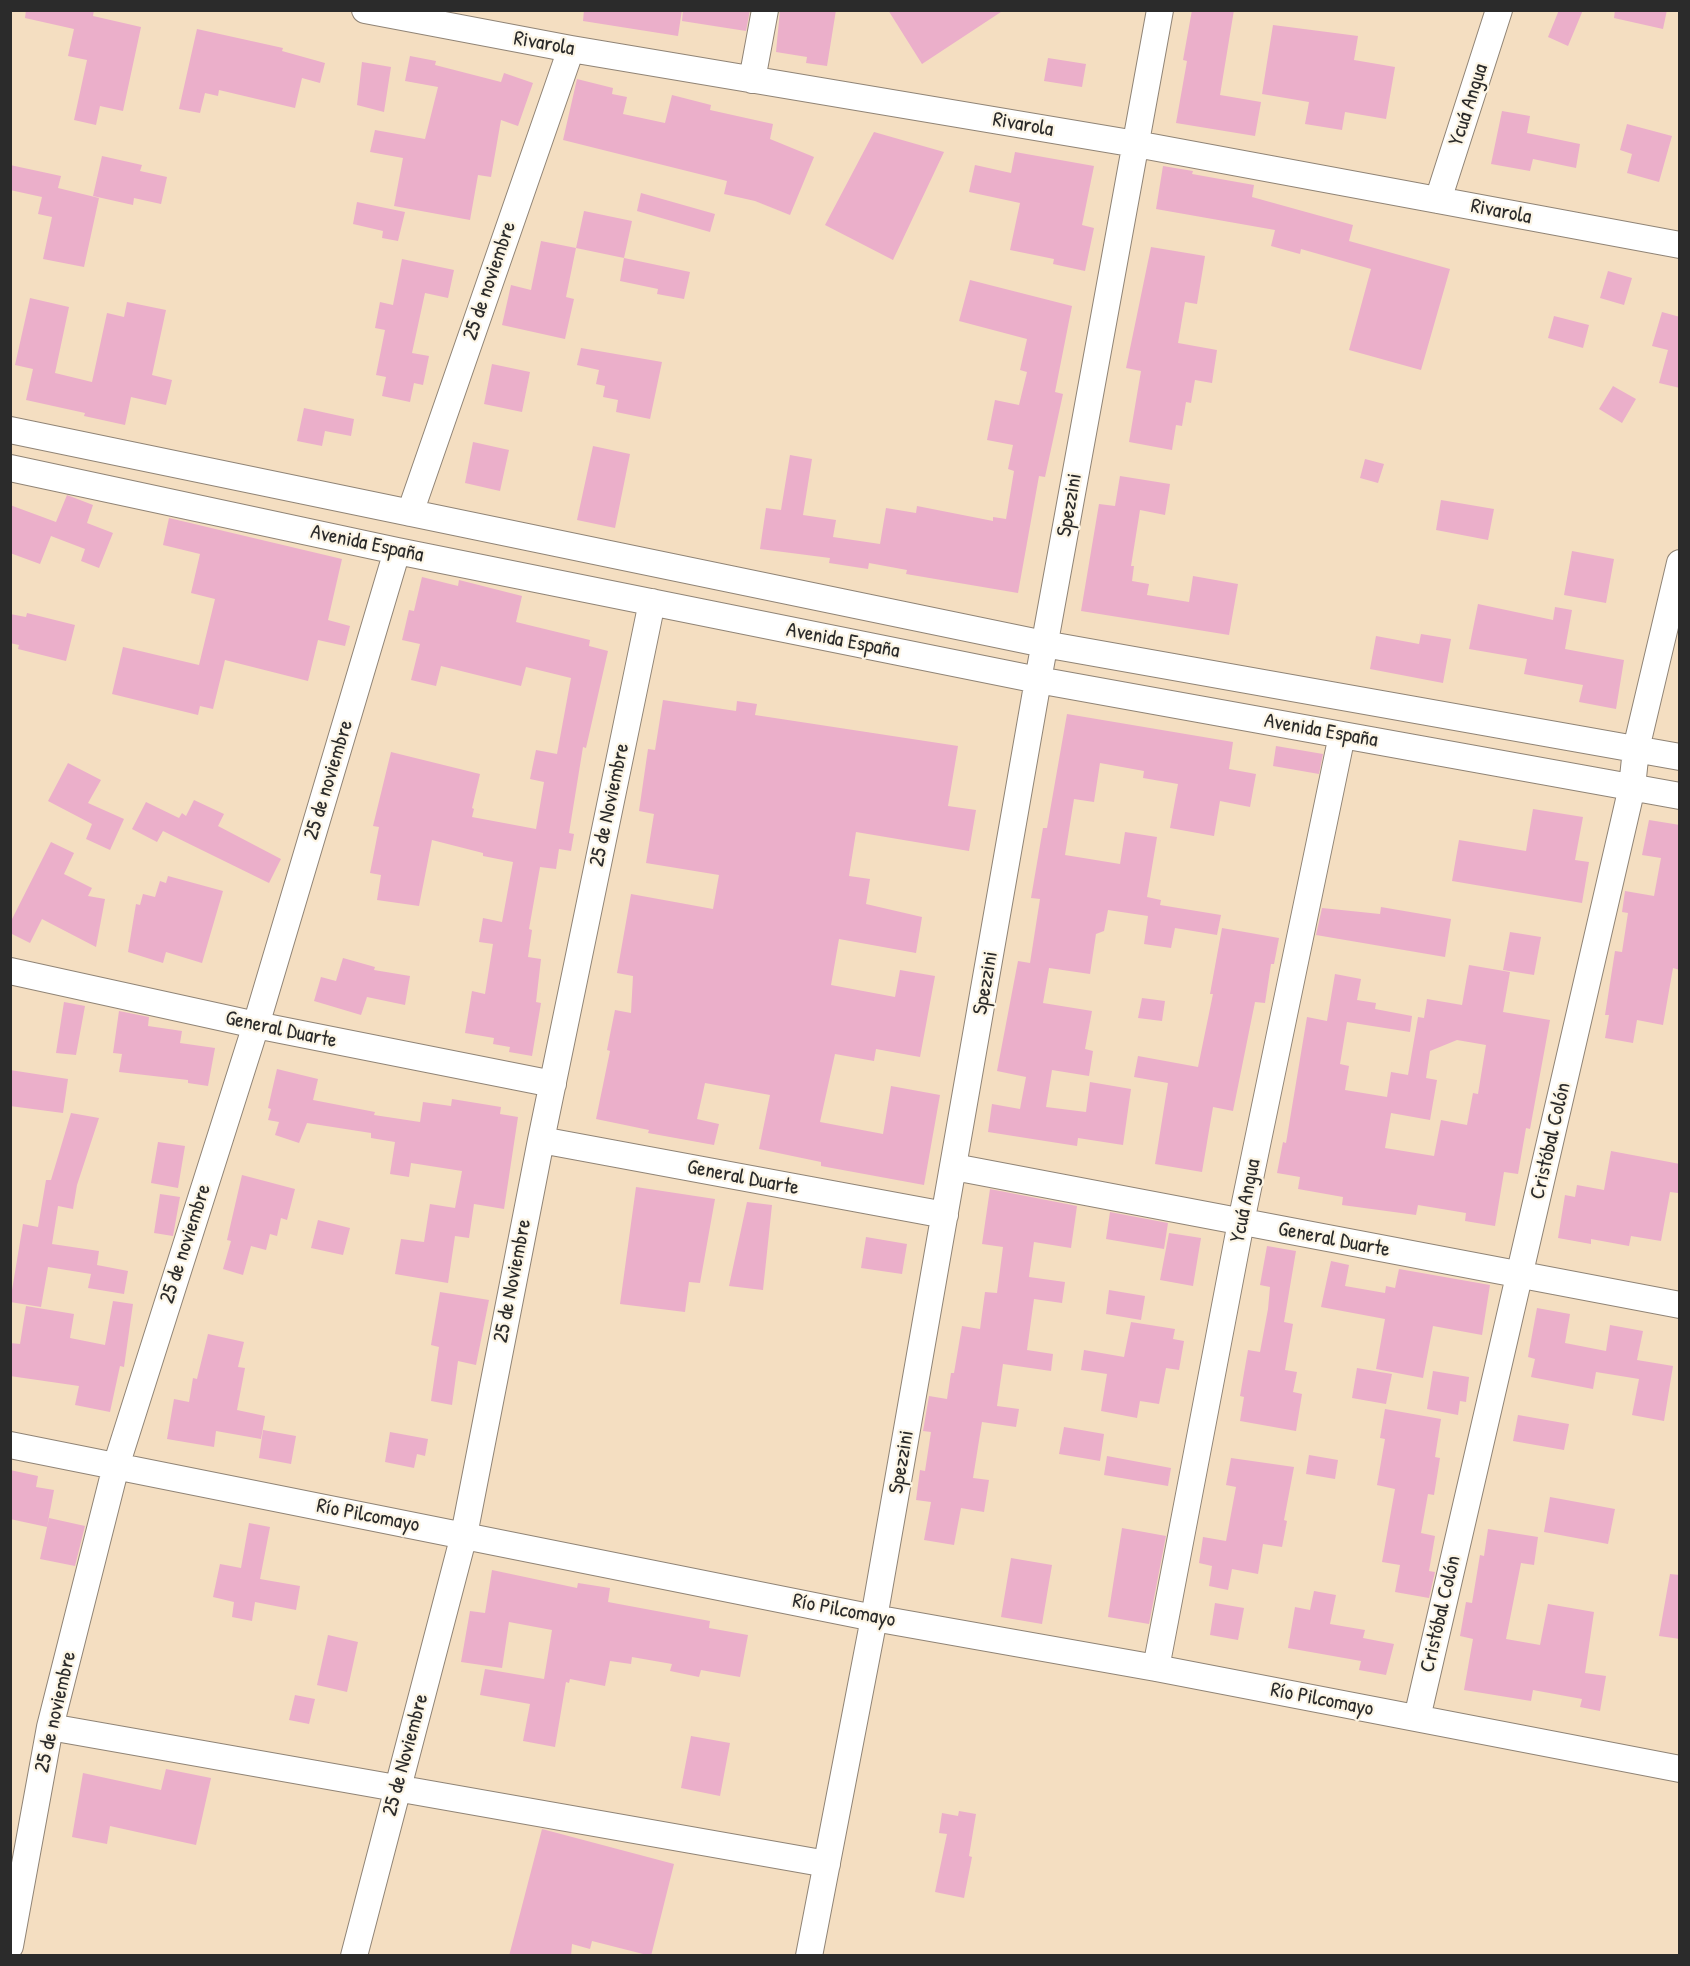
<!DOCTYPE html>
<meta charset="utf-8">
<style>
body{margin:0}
#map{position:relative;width:1690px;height:1966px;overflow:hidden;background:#f4dec1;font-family:"Patrick Hand",sans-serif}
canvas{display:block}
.frame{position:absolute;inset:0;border:12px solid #2b2b2b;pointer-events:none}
</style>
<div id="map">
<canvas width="1690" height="1966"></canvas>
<div class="frame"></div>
</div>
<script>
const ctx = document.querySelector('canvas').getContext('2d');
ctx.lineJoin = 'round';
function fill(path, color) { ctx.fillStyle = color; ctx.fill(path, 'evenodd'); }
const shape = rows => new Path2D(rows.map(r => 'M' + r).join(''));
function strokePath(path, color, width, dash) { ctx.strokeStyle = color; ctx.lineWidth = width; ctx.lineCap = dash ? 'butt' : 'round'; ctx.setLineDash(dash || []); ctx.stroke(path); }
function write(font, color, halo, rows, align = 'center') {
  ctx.font = font + ' "Patrick Hand",sans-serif'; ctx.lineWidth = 4.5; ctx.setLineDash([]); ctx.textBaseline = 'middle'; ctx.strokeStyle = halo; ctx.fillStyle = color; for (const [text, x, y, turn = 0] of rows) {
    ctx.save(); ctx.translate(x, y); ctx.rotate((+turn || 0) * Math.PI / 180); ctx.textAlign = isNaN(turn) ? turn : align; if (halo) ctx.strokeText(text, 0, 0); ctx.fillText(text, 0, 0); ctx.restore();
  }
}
fill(shape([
 [26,10,94,10,93,16,141,27,123,111,100,106,96,125,74,120,87,60,68,56,74,29,25,18],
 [584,10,682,10,678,36,583,21],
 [683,10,750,10,746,31,682,21],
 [780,10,836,10,827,66,806,63,807,57,776,52],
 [888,10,1004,10,922,64],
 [1192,10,1234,10,1220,95,1261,102,1255,136,1176,123,1187,61,1183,60],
 [1559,10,1583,10,1568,46,1548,37],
 [1615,10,1667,10,1663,29,1614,18],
 [1273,25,1358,36,1354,60,1395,67,1386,119,1345,112,1342,130,1305,124,1309,102,1262,94],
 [197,29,283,48,282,51,325,63,320,83,302,78,295,108,219,90,218,96,205,93,200,113,179,109],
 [410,56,436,61,435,65,501,82,504,73,533,83,518,126,501,120,491,177,478,175,470,220,394,206,403,158,370,152,375,130,425,139,438,87,405,81],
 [1048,58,1086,64,1082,87,1044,81],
 [362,62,391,67,384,112,357,105],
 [577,79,613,88,612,94,627,97,623,114,665,123,672,95,711,105,710,110,773,124,770,139,814,157,790,215,755,201,724,194,727,181,563,140],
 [1502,111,1530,116,1527,133,1580,144,1576,168,1533,159,1530,171,1491,164],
 [1627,124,1672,136,1659,182,1627,173,1632,154,1620,150],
 [874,132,944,152,893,260,825,225],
 [1015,152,1094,166,1082,225,1094,228,1085,271,1053,264,1054,259,1010,250,1020,203,969,192,975,165,1011,173],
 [102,156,142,165,140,171,167,177,161,204,134,198,133,205,93,196],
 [10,165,61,176,58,188,99,198,84,267,43,259,52,217,38,214,42,197,10,190],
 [1163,166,1193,171,1192,174,1254,185,1252,197,1353,225,1349,241,1450,269,1421,370,1349,350,1371,269,1301,249,1300,254,1271,246,1275,230,1156,209],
 [641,193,715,214,710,232,637,211],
 [357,202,405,212,398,241,382,238,383,231,353,224],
 [584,211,632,221,624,258,576,248],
 [541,241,576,248,566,297,574,299,565,339,502,325,511,285,531,290],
 [1151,247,1205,256,1197,304,1185,302,1178,343,1217,350,1212,383,1195,380,1191,403,1186,402,1182,426,1176,425,1172,450,1129,442,1141,371,1126,368],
 [624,258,690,272,684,299,657,294,658,289,620,281],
 [402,259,454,270,448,298,425,293,412,353,429,356,423,385,414,383,410,402,382,396,386,377,376,375,385,330,375,328,380,302,393,305],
 [1608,271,1632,278,1624,305,1600,298],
 [970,280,1072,306,1055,392,1063,394,1045,477,1039,476,1018,593,906,574,907,570,869,563,868,569,829,563,830,558,760,549,766,508,781,510,790,455,812,459,803,515,836,520,833,537,880,544,886,508,916,513,917,506,993,521,993,517,1006,519,1014,471,1008,469,1013,445,987,440,995,400,1019,405,1027,372,1020,370,1027,339,959,321],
 [30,298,69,307,55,373,92,382,107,313,124,317,127,302,166,310,152,375,172,380,166,405,131,397,125,425,84,416,85,413,26,400,33,369,15,365],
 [1662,312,1680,317,1680,388,1659,383,1668,350,1652,346],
 [1554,316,1589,325,1583,348,1548,338],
 [581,348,662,362,650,419,616,412,618,400,603,397,605,386,596,384,599,370,577,365],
 [492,364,530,372,522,412,484,404],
 [1613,386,1636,399,1622,423,1599,409],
 [304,408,354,419,351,436,325,431,322,446,297,441],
 [473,442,509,450,500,491,465,483],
 [593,446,630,454,615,528,577,520],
 [1365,459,1384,464,1378,483,1360,478],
 [1120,476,1170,484,1165,515,1140,510,1131,566,1134,566,1132,581,1149,584,1147,595,1189,602,1193,576,1238,584,1229,635,1081,611,1099,504,1115,506],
 [67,495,93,505,87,523,113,533,99,568,81,561,85,549,51,536,40,564,10,553,10,505,56,522],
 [1441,500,1494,509,1488,540,1436,530],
 [169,518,342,559,328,620,350,626,345,646,318,640,308,681,225,660,213,709,200,706,198,715,112,694,123,647,199,665,215,599,191,593,200,554,163,545],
 [1572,551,1614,559,1606,603,1564,595],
 [422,577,458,586,459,580,522,596,516,622,590,640,589,646,608,651,586,748,583,747,569,833,574,834,571,851,559,849,556,869,540,867,529,929,532,930,528,957,541,959,536,1002,541,1003,532,1056,509,1052,510,1047,493,1044,494,1038,465,1033,472,991,485,994,493,944,479,942,483,918,502,922,513,862,483,856,483,853,432,840,419,906,377,900,381,875,370,873,379,827,373,826,391,752,480,774,472,808,474,809,472,817,536,829,544,782,530,779,536,750,557,754,571,678,526,667,521,686,441,666,436,686,411,680,420,644,402,640,409,610,414,611],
 [1478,604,1553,620,1555,607,1572,610,1565,649,1624,660,1616,709,1579,702,1583,685,1524,674,1527,659,1469,649],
 [27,613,75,625,66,661,18,649,19,645,10,643,10,614,26,617],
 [1421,634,1451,639,1443,683,1370,669,1376,636,1419,644],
 [663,700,736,711,737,701,757,704,755,715,958,746,948,806,976,810,969,851,856,832,849,876,870,879,866,904,922,917,916,953,839,939,831,985,895,997,900,970,935,976,920,1057,876,1049,874,1061,835,1054,820,1122,883,1134,891,1086,940,1095,924,1185,821,1166,821,1162,759,1149,770,1095,705,1083,697,1119,719,1124,714,1145,648,1133,649,1130,596,1119,610,1051,607,1050,615,1010,631,1013,633,976,617,973,631,894,713,909,719,875,646,863,654,814,639,811,648,749,655,750],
 [1067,714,1233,742,1229,769,1256,774,1250,807,1220,801,1214,836,1170,828,1178,784,1143,778,1144,771,1100,763,1094,802,1074,799,1065,855,1120,864,1125,832,1157,837,1147,897,1161,900,1160,905,1221,915,1217,935,1175,928,1171,948,1144,944,1148,916,1108,910,1104,931,1096,934,1090,974,1049,968,1043,1003,1092,1011,1085,1049,1093,1051,1089,1076,1052,1070,1046,1107,1086,1112,1090,1082,1131,1089,1123,1145,1078,1138,1077,1146,988,1132,992,1104,1020,1109,1026,1077,997,1071,1018,961,1030,963,1040,899,1031,898,1043,828,1047,828],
 [1276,746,1323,754,1319,774,1273,766],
 [68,763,101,780,88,803,124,819,110,850,86,839,92,824,48,801],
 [194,800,224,814,218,826,281,859,269,883,163,831,157,842,132,829,146,802,179,818,182,813,186,816],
 [1533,809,1583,817,1575,860,1589,862,1582,903,1452,881,1459,840,1526,851],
 [1649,820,1680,825,1680,970,1673,968,1663,1025,1637,1020,1633,1043,1605,1038,1609,1015,1605,1015,1615,951,1622,952,1628,913,1622,912,1625,891,1654,896,1661,858,1642,855],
 [51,842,74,853,64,874,92,888,88,896,105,899,96,947,42,919,30,943,10,933,10,923],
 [168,876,223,891,202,963,166,952,163,963,128,952,136,904,140,905,143,894,155,897,160,881,166,883],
 [1381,907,1451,919,1445,957,1316,935,1322,908,1380,914],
 [1222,928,1279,938,1274,964,1271,964,1265,1003,1255,1002,1233,1111,1213,1107,1202,1172,1155,1164,1168,1083,1134,1077,1138,1056,1198,1067,1213,994,1210,994],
 [1510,932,1541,937,1534,975,1503,970],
 [343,958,375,967,374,970,410,976,405,1005,367,997,361,1015,314,1001,321,977,336,981],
 [1469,965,1510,972,1503,1012,1550,1020,1530,1129,1526,1128,1518,1174,1504,1172,1495,1226,1465,1221,1466,1213,1418,1205,1416,1215,1342,1205,1343,1197,1298,1189,1300,1177,1277,1173,1283,1142,1286,1143,1307,1017,1327,1021,1335,974,1361,979,1357,1000,1376,1003,1375,1009,1412,1016,1410,1032,1347,1022,1340,1064,1349,1066,1345,1090,1387,1097,1391,1072,1408,1075,1418,1017,1424,1018,1427,999,1462,1005],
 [1457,1040,1486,1045,1478,1094,1473,1093,1467,1125,1441,1120,1434,1156,1385,1148,1391,1113,1430,1120,1437,1080,1426,1078,1430,1051],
 [1142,998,1165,1001,1162,1021,1138,1018],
 [64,1002,85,1006,76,1055,56,1053],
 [119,1011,149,1017,148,1026,182,1031,180,1043,215,1048,208,1086,188,1083,188,1080,119,1072,122,1054,113,1053],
 [277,1069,318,1079,313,1100,375,1112,374,1115,420,1122,423,1102,451,1106,452,1099,501,1107,500,1114,518,1117,504,1209,474,1204,469,1238,455,1236,448,1283,395,1274,401,1239,424,1242,430,1204,455,1208,462,1171,411,1163,409,1177,390,1174,395,1142,371,1138,371,1133,307,1123,299,1143,275,1135,279,1122,268,1120,271,1109,268,1108],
 [10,1070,68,1079,63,1113,10,1106],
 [71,1113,99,1118,77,1185,73,1209,58,1206,52,1244,99,1251,97,1265,128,1271,124,1294,88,1288,91,1274,48,1267,41,1307,10,1302,23,1224,38,1227,46,1180,51,1180],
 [158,1142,185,1146,178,1188,151,1183],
 [1611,1151,1680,1164,1678,1193,1670,1192,1661,1241,1631,1236,1629,1246,1591,1239,1591,1244,1558,1238,1565,1195,1575,1197,1577,1185,1604,1190],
 [242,1175,295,1189,287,1220,281,1218,277,1236,270,1234,266,1250,251,1246,243,1275,223,1269,231,1241,227,1240],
 [636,1187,715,1199,700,1283,689,1282,685,1312,620,1304],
 [990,1189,1077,1206,1071,1248,1034,1242,1029,1277,1065,1282,1062,1303,1034,1299,1027,1350,1053,1354,1051,1371,1003,1364,997,1406,1019,1409,1016,1427,982,1422,973,1478,989,1480,984,1512,961,1508,954,1545,924,1540,931,1502,916,1500,920,1470,925,1471,931,1432,923,1431,929,1396,947,1399,951,1373,954,1373,962,1326,980,1329,985,1292,997,1293,1003,1247,982,1244],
 [160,1194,180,1197,173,1236,154,1233],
 [747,1202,772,1205,763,1290,729,1286],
 [1110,1212,1168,1223,1164,1249,1106,1239],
 [318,1220,350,1228,343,1255,311,1248],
 [1169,1233,1201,1238,1193,1286,1160,1280],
 [866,1237,907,1244,902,1274,861,1268],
 [1267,1246,1296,1251,1284,1322,1293,1324,1285,1370,1297,1372,1293,1392,1302,1394,1296,1431,1240,1421,1244,1397,1240,1396,1248,1350,1260,1352,1268,1309,1270,1287,1260,1285],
 [1331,1261,1349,1265,1345,1286,1385,1293,1386,1286,1395,1288,1399,1269,1490,1285,1482,1335,1433,1326,1423,1378,1376,1369,1385,1319,1321,1307],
 [1109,1290,1145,1296,1141,1320,1106,1314],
 [440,1292,489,1300,476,1365,458,1361,452,1405,431,1401,439,1347,431,1345],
 [113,1301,133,1304,124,1367,120,1366,110,1412,75,1405,79,1386,10,1376,10,1343,20,1344,26,1306,74,1314,70,1338,105,1345],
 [1537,1308,1570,1314,1565,1343,1606,1351,1610,1325,1643,1331,1637,1360,1673,1366,1664,1421,1632,1415,1639,1379,1596,1372,1593,1389,1531,1377,1535,1359,1528,1357],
 [1131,1322,1175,1329,1173,1339,1184,1341,1179,1370,1166,1368,1159,1404,1140,1401,1137,1418,1101,1411,1107,1374,1081,1370,1084,1350,1124,1357],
 [208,1334,244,1342,238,1367,245,1368,237,1410,265,1416,261,1439,216,1431,214,1447,167,1439,174,1399,189,1402,193,1378,197,1379],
 [1357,1368,1392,1374,1386,1404,1352,1398],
 [1433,1371,1469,1377,1466,1402,1460,1401,1458,1415,1427,1409],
 [1385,1409,1441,1419,1435,1457,1440,1458,1434,1495,1428,1494,1421,1533,1435,1536,1429,1571,1435,1572,1429,1598,1395,1592,1400,1565,1382,1562,1395,1489,1377,1485,1385,1439,1380,1438],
 [1518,1415,1569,1424,1564,1450,1513,1441],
 [1064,1427,1104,1434,1100,1461,1059,1454],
 [263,1430,296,1436,291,1464,259,1458],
 [390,1432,428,1439,425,1456,417,1454,414,1468,385,1462],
 [1309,1455,1338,1460,1335,1479,1306,1474],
 [1107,1456,1171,1468,1168,1486,1104,1475],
 [1231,1458,1294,1467,1284,1520,1287,1521,1282,1547,1263,1544,1258,1574,1232,1569,1228,1590,1209,1586,1212,1566,1199,1563,1203,1537,1226,1541,1236,1487,1226,1485],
 [10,1470,38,1476,36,1487,54,1490,47,1527,10,1519],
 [1550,1497,1615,1509,1608,1544,1544,1532],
 [49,1518,85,1526,75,1566,40,1559],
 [249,1523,270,1527,260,1579,300,1586,296,1610,255,1602,252,1621,232,1617,234,1602,213,1597,220,1564,241,1568],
 [1122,1528,1166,1536,1149,1624,1108,1617],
 [1488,1529,1538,1537,1534,1565,1521,1563,1506,1639,1540,1645,1548,1604,1594,1612,1585,1673,1606,1676,1600,1711,1580,1707,1582,1699,1533,1690,1531,1701,1464,1690,1473,1639,1460,1636,1466,1602,1472,1603,1480,1555,1484,1556],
 [1011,1558,1052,1565,1042,1624,1001,1617],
 [492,1570,577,1588,578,1583,610,1588,608,1602,710,1621,709,1628,748,1635,740,1677,701,1670,699,1677,670,1671,672,1664,632,1657,631,1664,610,1661,605,1686,570,1679,569,1683,566,1682,555,1747,523,1741,530,1704,480,1695,485,1669,544,1679,552,1630,509,1622,502,1668,461,1662,470,1611,485,1613],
 [1670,1574,1680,1575,1680,1639,1659,1636],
 [1314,1591,1336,1595,1330,1624,1365,1630,1363,1638,1394,1644,1386,1675,1359,1670,1361,1661,1288,1648,1295,1607,1310,1610],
 [1215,1603,1244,1608,1238,1640,1210,1635],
 [328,1635,358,1642,347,1692,317,1685],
 [295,1695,315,1699,309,1724,289,1720],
 [691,1736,730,1743,720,1796,681,1788],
 [166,1769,211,1778,196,1845,110,1826,107,1844,72,1837,83,1773,161,1790],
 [959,1811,976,1814,969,1856,972,1857,964,1898,935,1892,947,1834,939,1833,942,1813,958,1816],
 [542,1829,674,1864,651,1956,592,1941,590,1949,572,1944,571,1956,509,1956]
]), '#ebafca');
const minor = shape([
 [365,10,571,49,1136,144,1680,245],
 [752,80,765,10],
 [1438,200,1499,10],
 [10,430,1044,644,1680,757],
 [10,468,397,551,1038,680,1680,796],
 [410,513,571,49],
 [10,971,256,1025,553,1084],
 [541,1140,945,1215],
 [954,1167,1680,1305],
 [10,1445,874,1618,1156,1668,1680,1769],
 [1156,1668,1241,1222,1342,735],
 [1417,1718,1632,787,1636,749,1680,563],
 [50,1727,827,1864],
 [10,1946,50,1727,116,1466,256,1025,397,551],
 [354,1956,464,1535,541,1140,652,602],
 [809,1956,874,1618,1038,680,1160,10]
]);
strokePath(minor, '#908476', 28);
strokePath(minor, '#fff', 26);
write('21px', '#2b2b2b', '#fcf5e5', [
 ["Rivarola",544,44,10],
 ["Ycuá Angua",1469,105,-72],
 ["Rivarola",1023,125,10],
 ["Rivarola",1501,212,11],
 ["25 de noviembre",490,281,-71],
 ["Spezzini",1070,505,-80],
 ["Avenida España",367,544,12],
 ["Avenida España",843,641,11],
 ["Avenida España",1321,731,10],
 ["25 de noviembre",329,780,-73],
 ["25 de Noviembre",610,805,-78],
 ["Spezzini",986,983,-80],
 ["General Duarte",281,1030,12],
 ["Cristóbal Colón",1551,1141,-77],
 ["General Duarte",743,1178,11],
 ["Ycuá Angua",1246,1201,-79],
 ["General Duarte",1334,1240,11],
 ["25 de noviembre",186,1244,-72],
 ["25 de Noviembre",513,1281,-79],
 ["Spezzini",902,1462,-80],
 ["Río Pilcomayo",368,1516,11],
 ["Río Pilcomayo",844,1611,11],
 ["Cristóbal Colón",1441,1614,-77],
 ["Río Pilcomayo",1322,1700,11],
 ["25 de noviembre",56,1712,-77],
 ["25 de Noviembre",406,1755,-75]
]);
</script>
